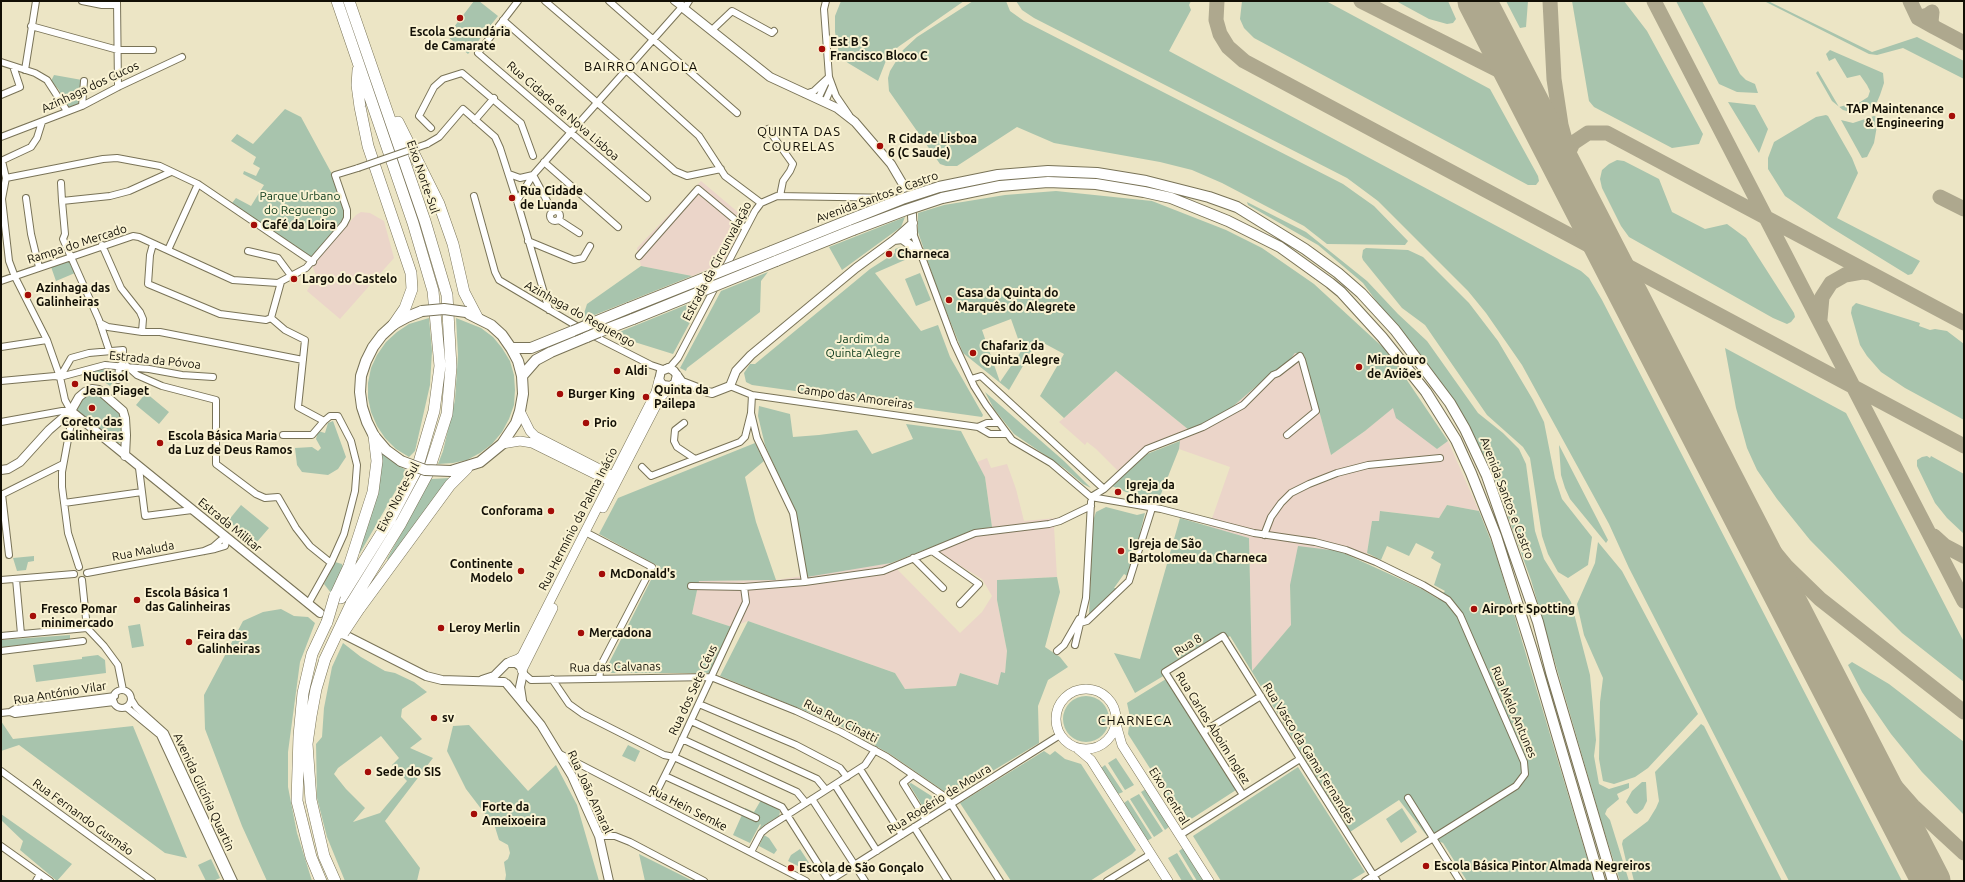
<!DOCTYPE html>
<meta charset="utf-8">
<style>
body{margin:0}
#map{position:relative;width:1965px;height:882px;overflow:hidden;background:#ece5c5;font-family:Ubuntu,sans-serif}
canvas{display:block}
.frame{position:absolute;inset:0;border:2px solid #120f05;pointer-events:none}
</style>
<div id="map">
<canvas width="1965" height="882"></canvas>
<div class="frame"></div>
</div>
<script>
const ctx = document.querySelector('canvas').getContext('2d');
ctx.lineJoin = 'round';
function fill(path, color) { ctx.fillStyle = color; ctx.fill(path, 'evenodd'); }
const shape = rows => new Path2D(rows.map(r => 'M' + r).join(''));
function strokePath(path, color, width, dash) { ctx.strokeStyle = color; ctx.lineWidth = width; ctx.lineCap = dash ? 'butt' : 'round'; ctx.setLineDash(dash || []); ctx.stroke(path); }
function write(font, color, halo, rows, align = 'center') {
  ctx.font = font + ' Ubuntu,sans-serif'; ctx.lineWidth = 4; ctx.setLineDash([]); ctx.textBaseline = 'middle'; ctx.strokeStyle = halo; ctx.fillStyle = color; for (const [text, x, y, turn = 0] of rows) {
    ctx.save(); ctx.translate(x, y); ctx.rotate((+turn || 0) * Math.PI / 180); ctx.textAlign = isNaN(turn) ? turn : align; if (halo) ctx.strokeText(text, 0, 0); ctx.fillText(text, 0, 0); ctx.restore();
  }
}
fill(shape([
 [701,181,746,219,723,263,692,276,641,266,637,248],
 [361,212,370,213,384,221,394,258,340,319,307,291,316,275,312,265,356,215],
 [1294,353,1304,355,1331,455,1365,431,1393,407,1437,449,1448,441,1479,511,1447,505,1439,518,1381,511,1380,521,1372,521,1367,553,1371,564,1339,551,1290,585,1291,625,1252,672,1249,538,1209,527,1230,467,1179,449,1180,435,1158,441,1119,472,1096,449,1087,442,1085,445,1059,422,1078,406,1116,371,1189,430,1185,432,1223,415,1268,376,1288,362],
 [987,458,991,468,1007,464,1016,489,1024,521,1056,518,1054,527,1057,577,997,580,997,600,1007,651,1005,673,998,685,960,673,956,686,905,689,895,673,748,621,732,627,692,614,699,581,776,580,891,563,960,633,982,612,992,596,982,579,931,548,975,530,992,527,985,477,977,462]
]), '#ebd5c9');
fill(shape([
 [474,1,479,1,498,16,468,54,447,36],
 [841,1,964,1,898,47,887,58,878,81,848,63,839,54,835,32,835,16],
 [973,1,1006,1,1010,11,1024,21,1343,184,1374,206,1408,241,1405,245,1327,244,1304,226,1222,183,1192,170,1160,162,1054,143,1017,127,957,166,946,166,940,164,889,91,888,78,890,71,903,50,917,37],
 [1016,1,1191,1,1189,5,1191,10,1169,51,1581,271,1589,278,1602,300,1902,881,1789,881,1629,568,1609,524,1522,365,1486,313,1468,291,1378,201,1347,178,1034,18,1022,10],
 [1242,1,1326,1,1490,89,1538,176,1539,181,1536,185,1528,185,1254,38,1244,28,1240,19],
 [1396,1,1448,1,1456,19,1453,23,1447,24,1429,19],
 [1506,1,1528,1,1526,27,1520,28],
 [1572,1,1624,1,1647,31,1703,134,1699,144,1672,148,1594,107,1589,101],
 [1676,1,1702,1,1740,74,1746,80,1755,84,1758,93,1737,92,1719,84],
 [1764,1,1768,1,1872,52,1917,37,1964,61,1964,79,1903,48,1877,55,1869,54],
 [1830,50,1883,73,1884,83,1880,95,1877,102,1871,107,1863,112,1850,112,1843,110,1832,101,1816,73,1818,71,1839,107,1850,104,1854,106,1868,97,1870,91,1867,85,1860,75,1847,78,1835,58,1829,61,1826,54],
 [54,75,82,80,80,103,68,108,59,90,51,81],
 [1728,102,1755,105,1768,129,1759,153],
 [285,109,301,117,332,174,344,211,343,221,315,255,312,256,307,256,232,203,236,198,251,206,264,185,243,174,244,171,256,176,260,168,253,164,256,157,231,141,237,134,253,144],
 [1826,115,1828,116,1852,158,1858,173,1837,218,1920,261,1912,274,1908,275,1830,227,1785,196,1768,169,1768,158,1774,142,1816,117],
 [1874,116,1877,117,1878,120,1874,143,1867,157,1862,158,1841,120,1853,123],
 [1617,160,1624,161,1659,179,1672,212,1705,229,1727,224,1746,238,1794,313,1795,317,1791,322,1787,324,1773,318,1629,237,1621,226,1602,188,1600,179,1602,170,1609,164],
 [1056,191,1152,201,1226,230,1262,248,1314,284,1388,352,1448,441,1437,449,1396,418,1393,408,1365,431,1331,455,1304,355,1295,353,1288,362,1268,376,1223,415,1189,430,1116,371,1064,418,1040,396,1064,354,1038,340,1009,390,963,353,938,291,918,232,918,213,944,205,1005,195],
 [1011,319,1022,350,1000,382,982,330],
 [1247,202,1306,232,1367,281,1398,314,1427,341,1478,413,1503,433,1519,449,1526,464,1535,531,1544,559,1571,602,1590,675,1596,740,1594,756,1599,784,1609,789,1629,783,1629,788,1617,794,1619,799,1607,809,1605,814,1610,820,1629,881,1620,881,1602,824,1531,580,1507,514,1457,411,1363,283,1318,245,1248,205],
 [905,217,901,227,842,270,829,247],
 [900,247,905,248,914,256,875,273,921,331,938,325,950,357,983,415,982,417,752,385,746,382,744,373,750,364,755,364,870,269,895,253,895,249],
 [1366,248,1408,250,1423,257,1469,303,1498,341,1533,400,1544,422,1555,478,1562,499,1592,537,1588,565,1568,578,1558,572,1548,554,1542,536,1530,458,1523,447,1487,415,1425,325,1402,308,1363,260,1362,257,1363,250],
 [69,257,75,273,56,281,50,264],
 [641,266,692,276,582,320,587,304],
 [768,272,761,281,760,312,687,368,686,371,680,368,721,291],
 [920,273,931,300,916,306,905,279],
 [703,298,673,354,612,335],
 [1856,303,1920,323,1919,326,1930,330,1935,329,1947,331,1964,344,1964,420,1905,388,1881,372,1867,356,1860,345,1851,313,1852,307],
 [429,318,432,351,430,385,415,451,409,457,396,449,385,438,377,426,371,412,368,398,368,383,371,368,377,355,386,342,397,332,409,324],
 [456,318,481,328,493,337,502,348,510,361,514,375,515,390,514,405,509,419,502,432,492,444,480,453,467,460,453,463,438,464,443,451,455,400,458,355],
 [1725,348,1846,413,1964,642,1964,682,1902,633,1810,540,1777,499,1757,470,1747,448,1736,408],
 [111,368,116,375,115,380,110,386,103,381,91,382,88,371],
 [985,392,1064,461,1091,488,1083,484,1064,468,1014,434,994,409],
 [97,393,122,416,123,441,119,443,114,442,77,413,76,408,81,400,90,394],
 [146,393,169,412,159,424,136,405],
 [759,406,790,414,793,437,819,435,857,430,872,454,913,439,906,424,961,431,985,477,992,527,975,530,891,563,807,577,795,512,765,445,758,416],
 [333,421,346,457,338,469,328,475,302,472,297,465,295,448,312,447,318,451,321,448,316,439,318,431,325,433,328,423],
 [1180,441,1179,449,1159,499,1126,492,1112,486,1147,454],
 [755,443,764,461,745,477,756,522,776,580,699,581,692,614,732,627,709,673,604,673,658,566,599,534,618,498],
 [1559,445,1608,540,1606,543,1570,499,1565,488,1561,475],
 [381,453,407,471,360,553,358,552],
 [1927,456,1930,458,1931,456,1964,474,1964,534,1947,518,1935,503,1917,466,1917,460,1922,457],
 [450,478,389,561,387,559,431,479],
 [241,505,269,528,256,543,228,521],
 [1447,505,1479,511,1495,551,1594,881,1467,881,1443,843,1427,836,1399,800,1350,832,1230,636,1135,693,1114,653,1140,659,1180,518,1249,538,1252,671,1291,625,1290,585,1298,546,1339,551,1420,588,1438,599,1445,591,1434,585,1441,564,1431,558,1434,552,1416,543,1409,556,1387,546,1381,560,1367,553,1372,521,1379,521,1380,511,1439,518],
 [1106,507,1137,515,1145,513,1140,533,1143,537,1129,577,1124,574,1114,588,1118,588,1089,615,1093,521,1096,512],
 [1598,542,1622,571,1698,714,1648,768,1635,777,1614,784,1603,781,1599,759,1600,702,1603,678,1584,635,1577,604,1595,563],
 [34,556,34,561,28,562,26,570,17,571,13,558],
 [335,562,342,564,343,567,331,593,324,584],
 [1057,577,1060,592,1045,647,1060,657,1068,667,1048,680,1038,706,1039,743,951,796,890,754,835,723,720,676,748,621,895,673,905,689,956,686,960,673,998,685,1001,672,1005,673,1007,651,997,600,997,580],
 [281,609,294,616,308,617,315,623,300,662,288,752,288,787,297,833,312,881,267,881,242,826,205,729,204,695,243,621,263,612],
 [140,624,144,646,132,648,128,626],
 [70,635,70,640,1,649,1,640],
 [343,643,361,657,385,671,395,673,414,682,427,692,402,709,401,717,422,739,410,748,433,758,385,821,420,868,417,881,345,881,327,837,317,798,316,744,322,737,324,708,332,667],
 [381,736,399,758,392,765,407,781,380,813,353,822,365,808,346,789,334,774,338,768],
 [98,655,105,660,106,673,36,682,33,665,82,659,82,657],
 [1852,662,1889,684,1964,742,1964,815,1922,772,1891,734,1862,692,1848,665],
 [1166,679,1236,790,1185,823,1128,734,1130,717,1127,703],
 '1063 719a23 23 0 1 1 46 0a23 23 0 1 1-46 0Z',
 [1,721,13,739,133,726,187,858,165,853,19,745,1,751],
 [1701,724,1704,726,1782,881,1634,881,1629,861,1626,861,1622,844,1623,840,1648,821,1656,808,1659,801,1655,772],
 [469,725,528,791,556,765,577,805,599,881,505,881,506,875,504,862,508,859,510,853,508,845,499,840,495,827,466,789,447,751,453,726],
 [628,745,640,751,635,762,622,756],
 [1044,751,1050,755,1055,751,1065,759,1081,764,1136,850,1132,854,1090,881,1011,881,960,803],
 [1116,758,1134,785,1125,790,1108,763],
 [1105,765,1123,792,1118,794,1101,768],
 [1298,767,1365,872,1350,881,1221,881,1193,836],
 [1642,782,1646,782,1647,801,1643,809,1637,814,1634,813,1626,802,1632,791],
 [911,783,933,797,932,801,923,807,909,784],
 [1146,789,1170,826,1165,830,1141,792],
 [1139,794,1163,831,1154,837,1130,799],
 [761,800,778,808,780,812,779,816,763,826,758,831,761,825,760,824,750,843,733,835,745,808,754,812],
 [1128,800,1152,838,1147,841,1124,803],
 [1402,808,1417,832,1401,843,1386,819],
 [1,814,72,864,57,881,20,850,23,841,1,820],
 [764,835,769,838,777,850,774,854,759,846],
 [1183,848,1204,881,1197,881,1179,851],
 [800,849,815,872,814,874,788,861,791,855],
 [1177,853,1194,881,1182,881,1168,858],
 [639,854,693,881,645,881],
 [211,859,220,878,213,881,206,881,198,865]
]), '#a8c4ad');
strokePath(shape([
 [1217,1,1216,20,1220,34,1228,47,1244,61,1964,446],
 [1361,1,1518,80],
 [1550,1,1554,79,1561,125,1580,195,1593,225],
 [1654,1,1964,601],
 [1910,1,1918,18,1934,27,1931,22,1932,12,1928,15,1918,18],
 [1934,27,1964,43],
 [1569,179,1565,160,1573,143,1588,133,1607,133,1964,323],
 [1940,197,1964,209],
 [1820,319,1822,297,1831,283,1845,275,1862,272,1870,273],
 [1732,494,1763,538,1787,567,1820,599,1964,712],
 [1934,536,1945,546,1964,556],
 [1837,699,1872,756,1891,781,1913,806,1964,853]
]), '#aea88e', 15);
strokePath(shape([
 [1477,1,1931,881]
]), '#aea88e', 39);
const minor = shape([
 [82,1,102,5,117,5],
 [117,1,118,87],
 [518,1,478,53,647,198],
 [545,1,626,70,699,136,725,176,761,203],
 [609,1,737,113],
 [826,1,824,9,829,77,836,96,849,115],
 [684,9,689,1],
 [503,20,675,171,687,176,721,169],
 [31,26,118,50,153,50],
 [712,30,732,11,772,33,774,31],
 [1,62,35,73,47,80,67,111],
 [25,70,36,1],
 [805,94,814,91,829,77],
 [1,95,20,87,13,66],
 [818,99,826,82],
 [825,102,832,86],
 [82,106,84,81],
 [475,120,494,98],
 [431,128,419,116,434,87,443,79,462,73,521,123,533,156],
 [768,129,793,164,790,171,783,181,780,196],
 [1,137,82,106,118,87,182,57],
 [427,144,439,137,463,109,495,137,500,148,517,201,549,310],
 [1,161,31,147,37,138,42,122],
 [2,161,6,178,2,199,9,261,15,277,47,340,60,377,65,400,71,411,71,423,62,472,62,487,68,533,79,567],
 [544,162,618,227],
 [509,174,520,178,533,175],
 [533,175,553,212],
 [6,178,103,159,117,158,160,166,198,184,313,262],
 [61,183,62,201],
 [474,196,495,272,499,280,580,328],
 [26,198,31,234,39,267],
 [517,201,533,175,682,7,674,1],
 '550 216a5 5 0 1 1 10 0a5 5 0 1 1-10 0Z',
 [559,220,579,233],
 [913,233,954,343,974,386,986,405,1012,440,1051,463,1091,497],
 [528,241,574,260,583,258,590,246],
 [153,244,150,255,148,284,220,314,266,320,271,318],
 [102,245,121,288,140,312,143,319,142,332],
 [168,250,198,184],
 [248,251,278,258,292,277],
 [639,256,698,189,745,228],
 [1,281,133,236,139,237,233,280,278,283,306,268,344,224,347,218,347,210,335,175,358,168],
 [271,318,285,330,305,340,298,407,324,421],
 [271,318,281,282],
 [100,323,108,327,142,332,160,332,303,360],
 [592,335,651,365,663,369],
 [1,347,47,340],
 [109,350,99,320,63,239,65,234,62,201,110,196,129,191,171,172],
 [127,366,137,375,162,386,216,400,216,464,256,494,265,498,278,497,296,528,310,546,331,563],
 [666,368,671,366,678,358,755,211,761,203,777,196,899,198],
 [60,377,71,358,89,353,123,350,122,366],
 [971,379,981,376,1104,489],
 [118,380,119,366],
 [1,381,55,376,60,377,105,365,149,369,182,375,213,377],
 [730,386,752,395,978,427,990,434,1007,434],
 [751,413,757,438,793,513,805,582],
 [1,422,62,411,71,411],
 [684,423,675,430,674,441,677,447,695,459],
 [978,427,987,423,998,423],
 [283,435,312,435,324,421,330,416,338,416,351,441,357,465,355,491,344,534,331,563,308,604],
 [642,467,651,476,740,442,745,437,751,413,752,395],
 [139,468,145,516,192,510],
 [2,494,9,555],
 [1,495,63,464],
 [1091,497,1161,509,1254,533,1315,542,1346,550,1376,562,1423,585,1448,600,1460,615,1524,762,1525,774,1516,786,1365,881],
 [1091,497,1104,489,1147,449,1203,427,1243,405,1273,375,1278,373,1300,356,1302,360,1316,411,1287,435],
 [64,503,142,492],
 [589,534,652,567,601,665,599,679],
 [1264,535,1271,517,1281,503,1291,493,1309,484,1337,473,1368,465,1440,458],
 [932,551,979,584,960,604],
 [913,558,943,588],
 [87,573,215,549,225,546,227,538,221,540,213,547,204,551],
 [16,579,21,634],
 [1,580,74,574],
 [82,580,87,628],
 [691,586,744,587,805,582,883,571,975,533,1049,524,1060,521,1091,506],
 [1080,623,1087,621,1129,581,1152,508],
 [87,628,104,646,118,665,123,690],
 [1,636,87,628],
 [1075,645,1086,598,1091,502],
 [1,651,83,641],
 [1057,651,1064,645,1079,619],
 [523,673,531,680,711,677,796,711,841,732,887,757,944,796,951,804,1000,881],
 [552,679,569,704,583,714,664,755,674,757,782,807,829,881,1060,735],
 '113 699a9 9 0 1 1 18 0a9 9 0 1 1-18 0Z',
 [131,699,136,707,165,733,234,881],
 [699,704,796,745,840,768,847,777],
 [126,707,160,735,228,881],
 [10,712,15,714,114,702],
 [1,713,10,712,15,709,115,696],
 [691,721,817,779,826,790],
 [1203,732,1261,696],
 [682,739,797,792,806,803],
 [560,754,806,881],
 [860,769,902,835],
 [1,771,152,881],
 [913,775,903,783,926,820],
 [665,776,756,818],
 [835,785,877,851],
 [1243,795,1165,672,1223,636,1377,881],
 [1408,798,1460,881],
 [812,799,865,881],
 [652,801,674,757,746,602,744,587],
 [914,827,948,881],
 [1180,835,1300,759],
 [599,836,615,836,630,842,704,881],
 [1,846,50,881],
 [751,852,761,833,767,828,865,765,875,750],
 [36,881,40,874],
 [1107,881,1151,854]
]);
const tertiary = shape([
 [678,1,682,7,770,77,837,108,855,122,891,164,911,198,913,233,902,239,894,240],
 [902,239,920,252],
 [677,375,675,383,671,386,663,385,659,380,661,371,669,368,674,371,682,382,708,392,712,393,730,386,736,371,751,355,856,268,894,240,913,223],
 [71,411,320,613],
 [1,470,8,469,20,462,49,430,71,411,79,397,85,392,92,389,99,390,123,411,125,418,126,435,125,456],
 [345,635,426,676,442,680,504,682],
 [482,680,494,676,507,663,516,663,521,667,523,673,520,687,522,700],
 [507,684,541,725,572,776,599,836,609,881]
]);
const secondary = shape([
 [520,411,530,431,535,436,617,478],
 [502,444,520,441,532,443,615,484],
 [603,508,660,398,671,386],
 [510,662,518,659,522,656,656,392,659,380],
 [522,670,553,608],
 '1056 719a30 30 0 1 1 60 0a30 30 0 1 1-60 0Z',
 [1116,724,1122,745,1209,881],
 [1078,749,1091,760,1168,881]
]);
const primary = shape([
 [939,187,998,175,1048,171,1097,173,1146,181,1209,197,1237,207,1305,249,1338,273,1361,293,1395,330,1450,403,1465,429,1487,476,1538,622,1551,672,1613,881],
 [942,198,1000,186,1048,182,1096,184,1144,192,1171,198,1228,221,1280,247,1330,283,1341,292,1382,337,1426,392,1456,440,1471,473,1496,536,1532,650,1600,881],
 [772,251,849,220],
 [776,261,853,230],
 [585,326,629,308],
 [599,332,633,319],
 [511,348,531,348,573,331],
 [522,376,536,360,551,352,587,337],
 [401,461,386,450,374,436,367,422,362,407,360,392,361,376,366,361,373,347,382,335,394,324,407,317,422,311],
 [451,471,480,462,502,444,516,423,520,411,523,394,522,376,518,361,511,348,502,335,491,325,469,314]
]);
const trunk = shape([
 [337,1,413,223,433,291,440,366,434,411,417,469,391,518,341,598],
 [349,1,425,221,447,295,451,367,447,414,428,473,401,523,351,604],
 [358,70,357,85,360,107,368,146,411,273,412,289,405,308,394,324],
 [398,122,439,204,453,244,464,292,477,317],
 [336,594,349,566,373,492,377,461,374,436],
 [359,609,450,485,467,468],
 [325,659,316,689,311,716,307,744,311,800,324,856,335,881],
 [321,881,311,857,297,801,299,736,303,693,312,654,327,622]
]);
strokePath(minor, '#797357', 8);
strokePath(tertiary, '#797357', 10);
strokePath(secondary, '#797357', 10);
strokePath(primary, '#797357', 12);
strokePath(trunk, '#797357', 12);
strokePath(minor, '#fff', 6);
strokePath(tertiary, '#fff', 8);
strokePath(secondary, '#fff', 9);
strokePath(primary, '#fff', 10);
strokePath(trunk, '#fff', 11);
const minorBridge = shape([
 [358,168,427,144]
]);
const primaryBridge = shape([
 [849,220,902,199,939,187],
 [853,230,906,210,942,198],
 [629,308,772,251],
 [422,311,444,309,466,312],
 [633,319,776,261],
 [573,331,585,326],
 [587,337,599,332],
 [401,461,425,470,451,471]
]);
const trunkBridge = shape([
 [327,622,335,595],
 [343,633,359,609],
 [325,659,351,604]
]);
strokePath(minorBridge, '#797357', 8, []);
strokePath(primaryBridge, '#797357', 12, []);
strokePath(trunkBridge, '#797357', 12, []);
strokePath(minorBridge, '#fff', 6);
strokePath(primaryBridge, '#fff', 10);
strokePath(trunkBridge, '#fff', 11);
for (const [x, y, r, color] of [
 [460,18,4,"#a40d08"],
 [822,49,4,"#a40d08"],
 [1952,116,4,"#a40d08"],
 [880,146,4,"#a40d08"],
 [512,198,4,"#a40d08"],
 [254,225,4,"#a40d08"],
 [889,254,4,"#a40d08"],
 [294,279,4,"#a40d08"],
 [28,295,4,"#a40d08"],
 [949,300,4,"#a40d08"],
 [973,353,4,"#a40d08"],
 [1359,367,4,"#a40d08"],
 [617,371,4,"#a40d08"],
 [75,384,4,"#a40d08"],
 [560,394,4,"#a40d08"],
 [646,397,4,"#a40d08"],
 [92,408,4,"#a40d08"],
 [586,423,4,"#a40d08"],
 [160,443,4,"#a40d08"],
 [1118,492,4,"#a40d08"],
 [551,511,4,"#a40d08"],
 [1121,551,4,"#a40d08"],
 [521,571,4,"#a40d08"],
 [602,574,4,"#a40d08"],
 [137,600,4,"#a40d08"],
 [1474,609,4,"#a40d08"],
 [33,616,4,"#a40d08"],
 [441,628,4,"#a40d08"],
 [581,633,4,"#a40d08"],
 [189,642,4,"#a40d08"],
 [434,718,4,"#a40d08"],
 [368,772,4,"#a40d08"],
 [474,814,4,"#a40d08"],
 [1426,866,4,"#a40d08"],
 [791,868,4,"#a40d08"]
]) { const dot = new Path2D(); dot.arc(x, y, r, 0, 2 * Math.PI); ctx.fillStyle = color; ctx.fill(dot); strokePath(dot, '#f9f2d2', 1.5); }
write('bold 12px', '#120f05', '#f9f2d2', [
 ["Escola Secundária",460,32,"center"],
 ["de Camarate",460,46,"center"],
 ["Est B S",830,42],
 ["Francisco Bloco C",830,56],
 ["TAP Maintenance",1944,109,"right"],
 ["& Engineering",1944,123,"right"],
 ["R Cidade Lisboa",888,139],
 ["6 (C Saude)",888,153],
 ["Rua Cidade",520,191],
 ["de Luanda",520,205],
 ["Café da Loira",262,225],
 ["Charneca",897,254],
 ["Largo do Castelo",302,279],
 ["Azinhaga das",36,288],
 ["Galinheiras",36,302],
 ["Casa da Quinta do",957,293],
 ["Marquês do Alegrete",957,307],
 ["Chafariz da",981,346],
 ["Quinta Alegre",981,360],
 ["Miradouro",1367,360],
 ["de Aviões",1367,374],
 ["Aldi",625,371],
 ["Nuclisol",83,377],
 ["Jean Piaget",83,391],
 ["Quinta da",654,390],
 ["Pailepa",654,404],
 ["Burger King",568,394],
 ["Coreto das",92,422,"center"],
 ["Galinheiras",92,436,"center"],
 ["Prio",594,423],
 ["Escola Básica Maria",168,436],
 ["da Luz de Deus Ramos",168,450],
 ["Igreja da",1126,485],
 ["Charneca",1126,499],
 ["Conforama",543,511,"right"],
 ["Igreja de São",1129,544],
 ["Bartolomeu da Charneca",1129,558],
 ["Continente",513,564,"right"],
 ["Modelo",513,578,"right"],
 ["McDonald's",610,574],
 ["Escola Básica 1",145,593],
 ["das Galinheiras",145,607],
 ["Fresco Pomar",41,609],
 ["minimercado",41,623],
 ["Airport Spotting",1482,609],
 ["Leroy Merlin",449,628],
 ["Mercadona",589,633],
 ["Feira das",197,635],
 ["Galinheiras",197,649],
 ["sv",442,718],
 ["Sede do SIS",376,772],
 ["Forte da",482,807],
 ["Ameixoeira",482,821],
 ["Escola Básica Pintor Almada Negreiros",1434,866],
 ["Escola de São Gonçalo",799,868]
], 'left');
write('12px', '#120f05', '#f9f2d2', [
 ["Azinhaga dos Cucos",90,87,-25],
 ["Rua Cidade de Nova Lisboa",563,111,41],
 ["Eixo Norte-Sul",423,177,71],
 ["Avenida Santos e Castro",877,197,-20],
 ["Rampa do Mercado",77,244,-18],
 ["Estrada da Circunvalação",717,261,-62],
 ["Azinhaga do Reguengo",580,314,29],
 ["Estrada da Póvoa",155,360,6],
 ["Campo das Amoreiras",855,397,8],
 ["Eixo Norte-Sul",398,497,-62],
 ["Avenida Santos e Castro",1507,498,69],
 ["Rua Hermínio da Palma Inácio",578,519,-63],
 ["Estrada Militar",230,525,39],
 ["Rua Maluda",143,551,-11],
 ["Rua 8",1188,645,-32],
 ["Rua das Calvanas",615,667,-1],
 ["Rua dos Sete Céus",693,690,-65],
 ["Rua António Vilar",60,693,-9],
 ["Rua Melo Antunes",1514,712,67],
 ["Rua Ruy Cinatti",841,721,27],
 ["Rua Carlos Aboim Inglez",1213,728,58],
 ["Rua Vasco da Gama Fernandes",1309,753,58],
 ["Avenida Glicínia Quartin",204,792,65],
 ["Rua João Amaral",590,792,65],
 ["Eixo Central",1169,796,58],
 ["Rua Rogério de Moura",939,799,-32],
 ["Rua Hein Semke",688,808,27],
 ["Rua Fernando Gusmão",83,817,36]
]);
write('12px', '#083718', '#f9f2d2', [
 ["Parque Urbano",300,196],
 ["do Reguengo",300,210],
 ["Jardim da",863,339],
 ["Quinta Alegre",863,353]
]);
ctx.letterSpacing = '1px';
write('13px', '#120f05', '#f9f2d2', [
 ["BAIRRO ANGOLA",641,67],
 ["QUINTA DAS",799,132],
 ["COURELAS",799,147],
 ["CHARNECA",1135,721]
]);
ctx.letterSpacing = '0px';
</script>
